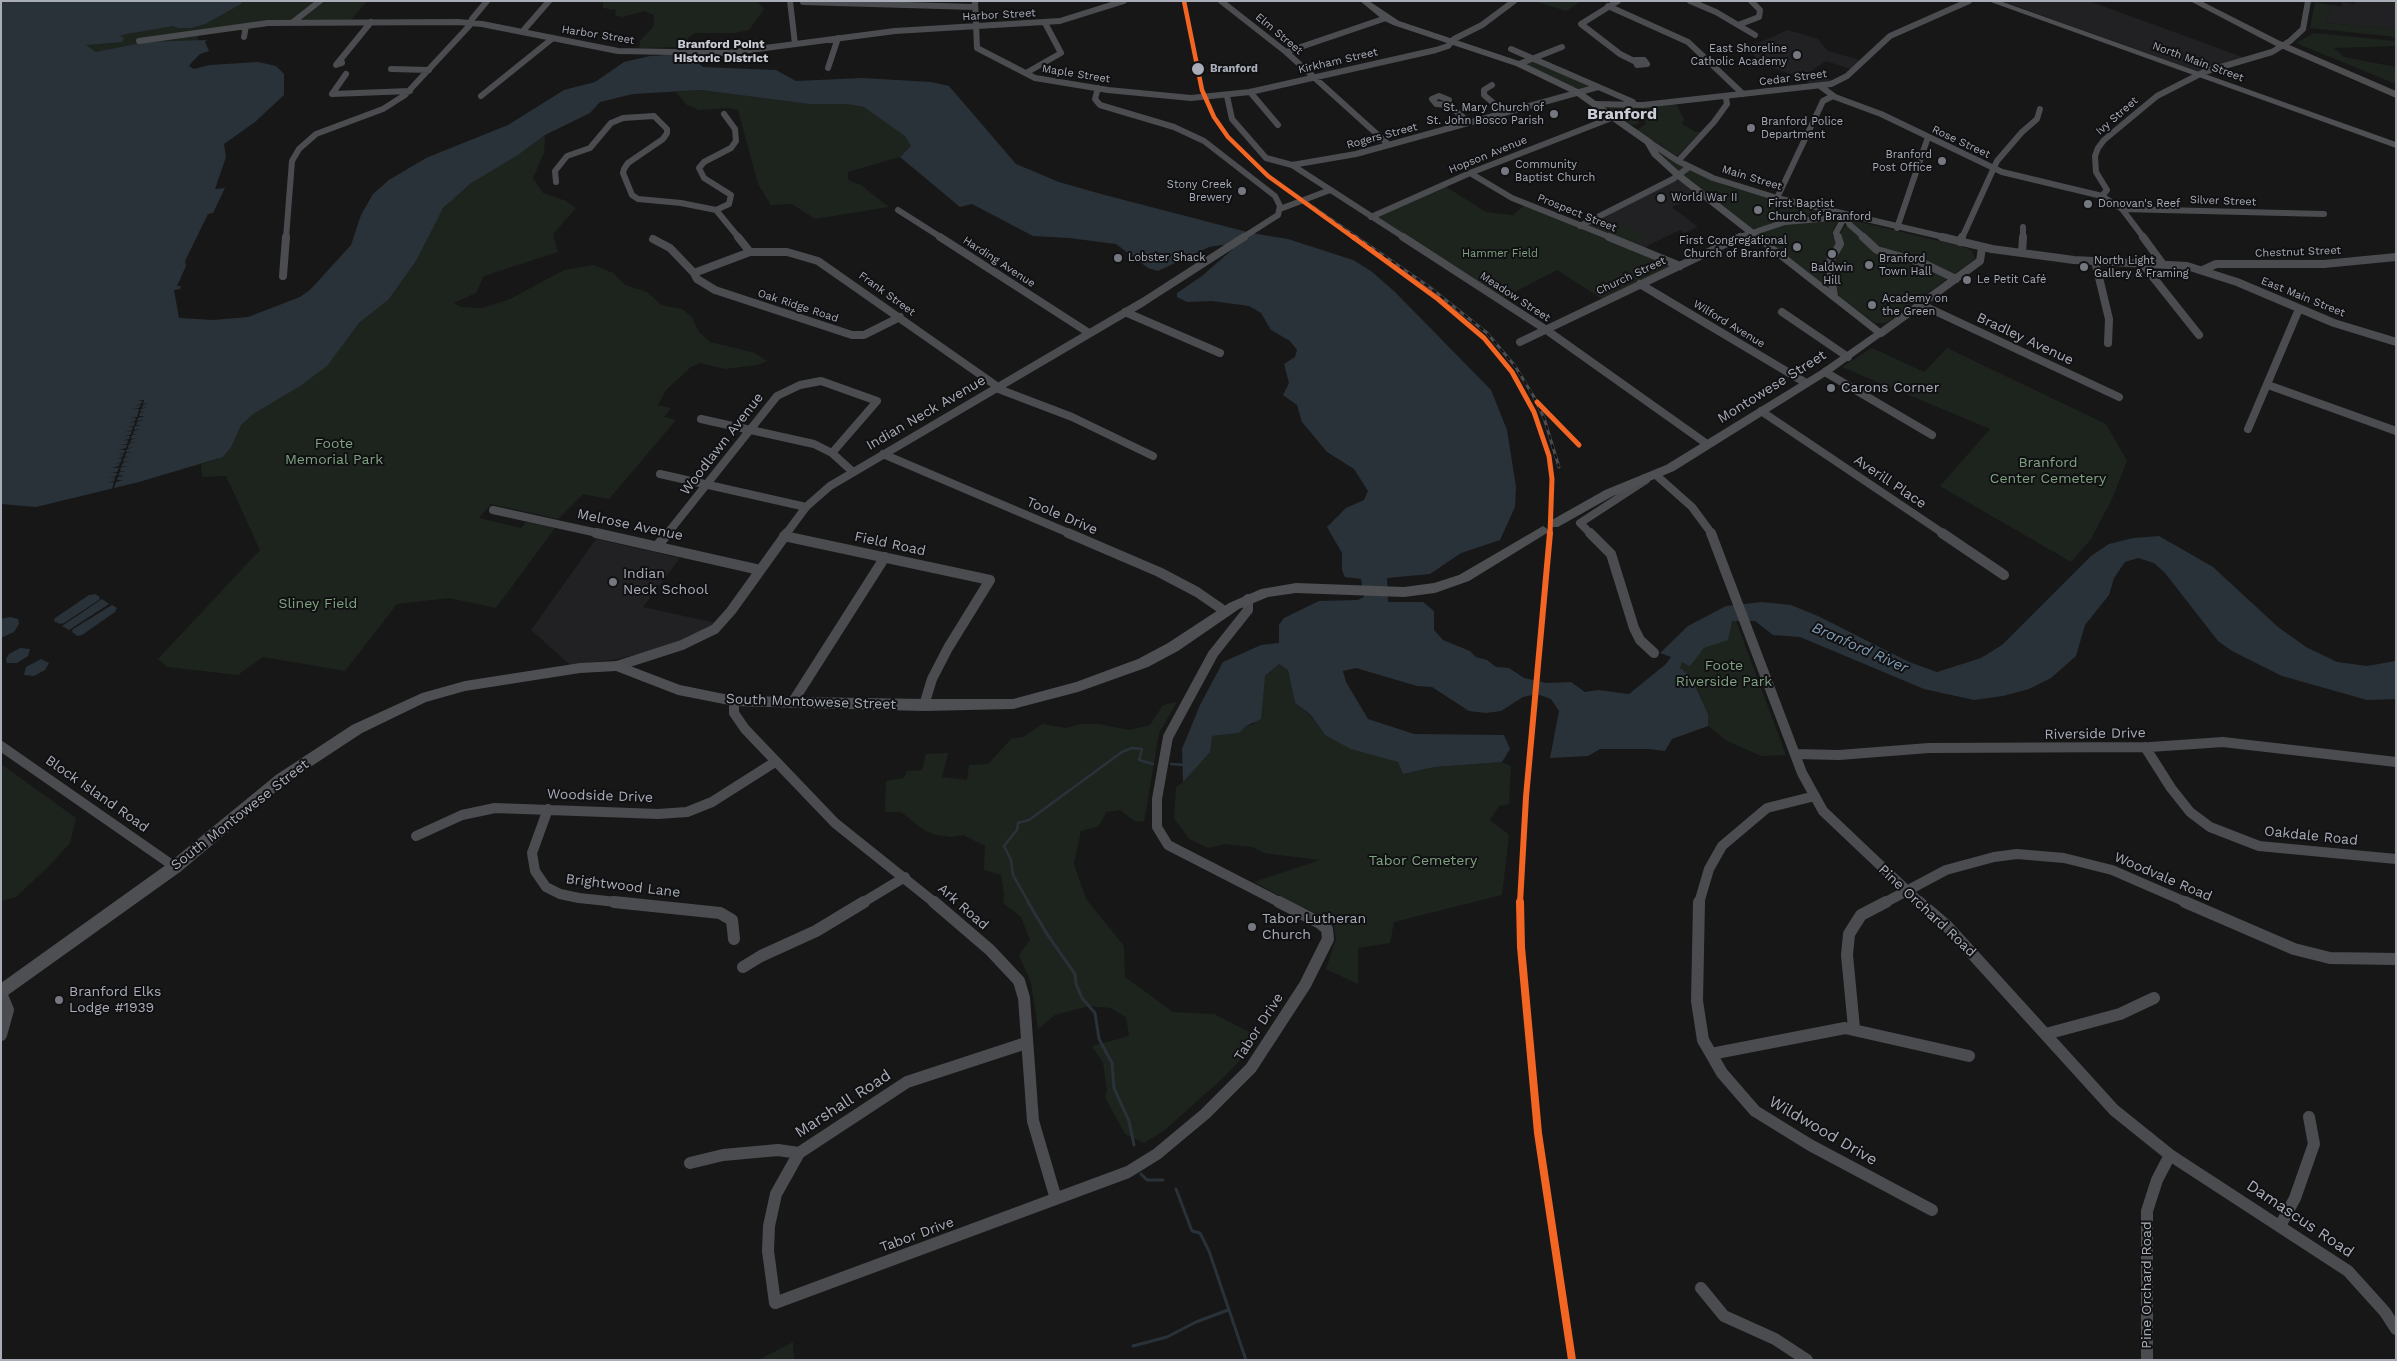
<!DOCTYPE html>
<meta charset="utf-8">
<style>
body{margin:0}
#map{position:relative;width:2397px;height:1361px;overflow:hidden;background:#171717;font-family:"Work Sans",sans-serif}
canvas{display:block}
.frame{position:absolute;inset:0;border:2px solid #a8adb8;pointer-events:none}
</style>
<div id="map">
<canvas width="2397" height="1361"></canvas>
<div class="frame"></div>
</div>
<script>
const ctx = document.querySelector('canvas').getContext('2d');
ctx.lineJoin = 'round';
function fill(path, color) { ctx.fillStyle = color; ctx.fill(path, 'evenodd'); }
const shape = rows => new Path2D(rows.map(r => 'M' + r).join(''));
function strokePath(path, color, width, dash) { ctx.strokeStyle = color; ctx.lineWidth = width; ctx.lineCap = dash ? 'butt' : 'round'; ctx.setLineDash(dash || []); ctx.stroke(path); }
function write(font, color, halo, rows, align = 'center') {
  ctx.font = font + ' "Work Sans",sans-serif'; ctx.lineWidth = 4; ctx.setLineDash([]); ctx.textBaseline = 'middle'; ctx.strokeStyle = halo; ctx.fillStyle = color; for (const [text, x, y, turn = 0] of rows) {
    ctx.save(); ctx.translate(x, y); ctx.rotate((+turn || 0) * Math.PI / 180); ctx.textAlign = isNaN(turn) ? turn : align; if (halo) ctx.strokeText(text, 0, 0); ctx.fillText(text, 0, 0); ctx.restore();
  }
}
fill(shape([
 [2002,1,2089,1,2248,59,2202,73],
 [2355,1,2396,1,2396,29,2326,23,2330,5,2342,6,2341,2,2355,4],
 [1788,30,1818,39,1828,51,1863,61,1853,70,1826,61,1812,70,1835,82,1814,87,1799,77,1760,63,1749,49,1751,46],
 [1680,179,1700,195,1672,207,1698,227,1684,233,1680,230,1649,245,1642,251,1580,226,1644,193],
 [596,539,680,558,643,607,716,623,691,638,657,649,618,659,570,665,531,630]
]), '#212123');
fill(shape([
 [234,1,367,1,351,20,276,21,199,34,197,42,96,52,85,45],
 [603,1,757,1,764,9,749,30,735,33,695,33,688,38,686,47,639,48,640,41,654,26,654,15,645,11,622,17,615,15,616,10,603,8],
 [1534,1,1581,1,1566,11],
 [2315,2,2330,5,2326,23,2396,29,2396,37,2310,28],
 [2314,33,2396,41,2396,46,2334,48,2344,57,2396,67,2396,84,2296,43],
 [1532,60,1592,86,1580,90,1525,65],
 [701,90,809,104,846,104,864,107,875,113,905,136,911,146,900,157,848,172,848,180,861,185,889,207,815,219,792,204,771,205,758,184,738,110,728,108,699,110,687,105,676,92],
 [1676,104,1684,119,1682,124,1696,132,1701,132,1677,156,1637,130,1646,124,1641,113,1642,108],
 [1607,107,1633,107,1635,109,1630,109,1630,114,1634,115,1631,116,1632,119,1638,120,1639,124,1630,125],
 [545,135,544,153,533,178,543,193,566,201,576,208,553,234,558,252,484,276,476,293,454,303,461,307,482,308,510,299,564,270,594,265,613,273,625,285,647,292,661,305,682,309,692,317,699,332,710,342,755,353,767,361,758,365,725,369,700,363,691,367,666,390,658,405,671,408,664,417,676,420,609,499,583,494,558,519,491,504,479,518,521,528,526,522,555,528,496,608,449,598,397,604,345,671,263,657,238,675,167,667,158,659,260,550,226,476,202,477,201,464,218,459,232,421,334,356,359,323,390,298,416,261,437,216,452,199,470,184,518,155],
 [1658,151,1710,179,1730,187,1833,215,1752,229,1683,175],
 [1443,185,1486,212,1513,215,1526,204,1680,266,1604,300,1557,270,1499,300,1371,217],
 [1852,220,1964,247,1972,251,1975,259,1886,323,1875,323,1840,298,1837,290,1832,264,1840,234,1845,226],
 [1838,221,1833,230,1838,243,1826,260,1824,272,1830,283,1830,290,1758,234,1785,224],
 [1598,224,1629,226,1642,234,1642,237,1633,244,1594,227],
 [1872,348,1924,372,1947,348,2106,424,2127,461,2112,499,2091,539,2071,562,1940,486,1990,429,1842,367],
 [1731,621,1736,621,1786,755,1761,756,1727,741,1708,726,1708,714,1691,677,1680,669,1682,662,1690,664,1704,648,1728,640],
 [1279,664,1288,670,1295,703,1309,714,1325,735,1398,762,1403,774,1435,767,1502,762,1511,766,1509,804,1499,806,1490,820,1509,835,1502,895,1394,922,1390,943,1358,948,1358,984,1326,969,1336,939,1333,920,1295,904,1254,882,1320,860,1264,853,1252,847,1225,844,1208,848,1189,839,1174,818,1176,787,1183,782,1212,736,1239,733,1246,726,1254,724,1265,676],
 [1177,702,1159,733,1144,822,1134,821,1120,810,1106,812,1099,826,1081,831,1074,864,1086,899,1124,946,1125,977,1173,1012,1214,1014,1255,1035,1251,1049,1224,1077,1165,1130,1144,1143,1125,1134,1105,1097,1107,1091,1103,1063,1092,1046,1129,1036,1126,1017,1110,1008,1089,1006,1055,1015,1038,1029,1031,983,1019,955,1030,940,1021,917,1003,903,1004,895,1001,875,984,870,985,846,963,835,951,837,937,835,925,831,901,812,885,812,886,781,904,778,907,771,922,770,926,754,948,753,942,777,967,780,969,765,988,764,1011,739,1023,737,1043,724,1066,728,1080,724,1099,724,1129,730,1150,725,1163,705],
 [1,764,76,818,70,843,50,865,16,897,1,901],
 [793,1342,794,1360,758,1360]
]), '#1d241e');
fill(shape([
 [1,1,242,1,241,4,205,24,191,28,178,28,173,26,126,34,120,36,124,38,122,42,86,45,96,52,146,42,207,40,205,42,209,51,200,54,192,62,189,66,194,69,210,65,258,62,276,66,284,74,284,95,255,122,224,144,226,157,215,189,225,188,213,213,208,214,185,261,186,266,177,286,181,286,180,289,174,290,179,318,213,320,248,317,300,297,310,290,351,245,361,215,373,194,389,180,426,158,508,125,564,90,595,82,624,62,650,56,686,54,703,67,776,70,796,81,862,78,931,82,949,86,1016,164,1059,182,1101,194,1251,233,1288,239,1353,260,1371,271,1395,292,1491,390,1507,430,1516,487,1515,507,1500,540,1461,553,1430,574,1387,578,1388,602,1423,602,1434,611,1434,630,1443,640,1470,651,1476,657,1487,660,1496,667,1509,668,1524,678,1546,683,1571,682,1585,692,1598,690,1629,694,1666,664,1671,657,1660,653,1688,626,1726,606,1762,602,1791,605,1818,616,1909,662,1937,672,1981,658,2002,645,2091,556,2109,544,2133,538,2159,536,2213,567,2278,627,2306,647,2337,662,2367,666,2396,661,2396,699,2367,700,2282,676,2232,651,2218,641,2165,573,2154,563,2138,558,2125,562,2114,578,2109,595,2085,625,2076,656,2051,678,2029,689,2003,696,1974,700,1924,689,1800,637,1773,635,1755,621,1732,621,1728,640,1704,648,1690,666,1682,662,1680,668,1691,677,1708,714,1708,726,1672,739,1665,751,1649,749,1600,749,1588,756,1550,758,1559,711,1551,699,1537,694,1523,697,1501,711,1486,713,1469,711,1432,687,1417,686,1356,668,1343,671,1346,682,1368,719,1414,734,1504,735,1510,749,1502,762,1435,767,1403,774,1398,762,1351,749,1325,735,1310,714,1295,703,1288,670,1279,664,1265,676,1261,719,1246,726,1239,733,1212,736,1210,752,1183,782,1182,749,1200,705,1223,662,1261,645,1279,643,1279,625,1284,618,1319,601,1358,600,1364,597,1361,579,1345,577,1342,570,1342,553,1327,527,1346,508,1364,500,1368,491,1354,469,1327,452,1302,422,1297,405,1283,395,1289,383,1284,364,1295,357,1297,350,1290,341,1271,330,1261,313,1249,306,1212,301,1187,302,1177,297,1177,293,1202,276,1234,248,1222,245,1209,247,1158,271,1148,268,1116,244,1069,238,1033,236,972,204,960,207,900,157,911,146,905,136,864,107,846,104,809,104,701,90,633,94,600,102,590,113,545,135,518,155,470,184,443,208,416,261,389,299,359,323,327,366,300,386,253,414,241,425,231,447,223,457,139,482,36,507,1,504],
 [95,594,100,597,99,600,64,623,60,624,54,621,55,618,89,595],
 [102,599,109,604,69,630,62,626],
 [112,605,117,608,115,612,82,635,77,636,72,632,73,629],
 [10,617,18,619,19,624,14,632,1,638,1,619],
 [20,648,30,649,28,656,17,663,7,663,6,659,9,654],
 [41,659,49,663,45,670,34,676,24,675,26,667]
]), '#2a3239');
fill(shape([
 [151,399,144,400,143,404,149,403,143,405,142,408,148,407,141,409,140,412,146,411,140,413,139,416,145,416,138,418,137,421,144,420,137,422,136,425,142,425,135,426,134,430,141,429,134,431,133,434,139,434,132,435,131,439,137,438,131,440,130,443,136,442,129,444,128,448,134,447,127,449,126,452,133,452,126,453,125,457,131,456,124,458,123,462,129,461,123,463,121,466,128,466,121,467,120,471,126,471,120,472,118,475,124,476,118,477,117,480,123,480,116,482,113,491,111,492,114,482,107,483,114,481,115,477,109,478,116,476,117,473,111,473,117,472,119,468,112,468,119,466,120,463,114,464,121,462,122,458,116,459,122,457,124,454,117,455,124,453,125,450,119,450,126,448,127,445,120,445,127,444,128,440,122,441,129,439,130,436,124,436,130,435,132,431,125,432,132,430,133,427,127,427,134,426,135,422,128,423,135,421,136,418,130,418,137,417,138,413,131,414,138,413,139,409,133,409,139,408,141,405,134,406,141,404,142,401,136,401]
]), '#171717');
strokePath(shape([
 [1171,764,1184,765],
 [1029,903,1013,875,1011,860,1004,846,1017,830,1018,823,1029,820,1122,752,1132,748,1142,749,1139,760,1153,764]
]), '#2a3239', 2.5);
strokePath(shape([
 [1028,902,1047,934,1075,974,1076,984,1082,998,1095,1013,1099,1039,1112,1063,1114,1088,1129,1121,1134,1145],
 [1141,1174,1147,1180,1163,1180],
 [1176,1189,1192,1231,1200,1233,1209,1251,1246,1360],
 [1133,1346,1167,1337,1196,1322,1228,1310]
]), '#2a3239', 3);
strokePath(shape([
 [790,1,795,44],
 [975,1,977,48,1035,78,1108,90,1191,98,1250,92,1436,50,1448,46,1454,39,1482,25,1514,1],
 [1221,1,1286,52,1389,145],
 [1618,1,1581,24,1620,54,1634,61],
 [1690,1,1716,12,1755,35],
 [803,2,975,7],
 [1608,6,1688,42,1743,94],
 [293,22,320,1],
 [1738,25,1759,17,1760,10,1751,1],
 [522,32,549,1],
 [244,37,246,26],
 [139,41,268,23,458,22,482,24,618,51,727,53,895,31,1060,21,1124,1],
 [1511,49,1633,102],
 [1286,52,1386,18],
 [341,59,342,63,336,65,371,22],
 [1635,60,1644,60,1647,64,1637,65,1635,60],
 [1519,64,1562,47],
 [828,68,838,38],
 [391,69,429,70],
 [1026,73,1061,53,1045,23],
 [1492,85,1484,90,1484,95,1504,112],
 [1820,86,1835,97,1881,114,2002,172,2102,196],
 [1098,88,1095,99,1100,105,1174,127,1204,141,1275,196,1280,206,1278,215,1242,238],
 [1250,92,1278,125],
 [332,94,410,91],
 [332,94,346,74],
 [481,96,553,38],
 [1227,96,1232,119,1266,158,1292,165,1405,238],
 [1439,96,1449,100,1448,105,1436,104,1432,99,1439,96],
 [1596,104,1643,105,1831,84,1847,76,1890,36,1969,1],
 [1448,105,1468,121],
 [1649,142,1678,161,1713,178,1777,198,1948,238],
 [1678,161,1714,122,1727,104,1726,98],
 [1292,165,1356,154,1598,87],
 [1470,173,1512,198,1612,238],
 [556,182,555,171,567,156,590,148,611,123,623,118,654,116,667,129,667,133,663,139,628,163,624,169,623,173,632,195,638,199,681,203,716,210,739,238],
 [1777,198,1823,101,1833,96],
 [1280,209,1330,190],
 [2122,209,2324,214],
 [716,210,729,204,731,195,704,178,699,168,704,162,731,148,736,141,735,129,724,114],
 [898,210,942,238],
 [1845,216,1850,225,1865,238],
 [1371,217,1470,173,1614,117],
 [1580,226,1673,179,1689,167],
 [1897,228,1928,137],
 [286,238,292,161,299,149,316,134,383,109,405,95,470,25,472,19,487,1],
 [1737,238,1785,222,1843,217],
 [1838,238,1836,233,1845,216],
 [1962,238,1997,161,2022,132,2037,119,2040,109],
 [2023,238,2023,227],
 [2144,238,2122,209,2102,196,2107,190,2096,172,2095,156,2098,148,2104,140,2157,96,2204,72,2272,52,2290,41,2303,29,2308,1]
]), '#4b4c50', 6);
strokePath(shape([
 [738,237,750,252],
 [940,237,1089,333],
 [1403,237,1545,329,1707,444],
 [1609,237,1680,266],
 [1863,237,1877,250,1923,263,1956,279],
 [1942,237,1992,249,2074,260,2187,266,2237,282,2334,323,2396,342],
 [2143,237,2162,263],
 [653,239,670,248,694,273,750,252,787,252,818,261,998,387],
 [1960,242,1962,237],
 [2022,253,2023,237],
 [2095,261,2109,319,2108,343],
 [2141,262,2199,335],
 [2203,270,2216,264,2324,264,2396,257],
 [694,273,697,279,715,290,852,335,864,335,900,317],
 [283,276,286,237],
 [1640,284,1806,383],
 [1834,296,1829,263,1840,244,1838,237],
 [1920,304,2119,397],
 [1125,312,1220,353],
 [1782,312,1848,357],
 [1881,333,1980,261,1982,247],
 [1520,342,1740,237],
 [1825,372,1932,435],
 [2268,385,2396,431],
 [996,388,1072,417,1153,456],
 [1761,411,1944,534],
 [701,419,814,444,832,453,853,472],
 [2248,429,2299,309],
 [883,454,1071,534],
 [660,474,806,507],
 [1656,475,1692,507,1712,534],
 [493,510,602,534],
 [667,534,777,396,800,385,821,381,877,401,832,453],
 [786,534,806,507,830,486,1143,302,1244,237],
 [1591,534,1580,523,1646,480]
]), '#4b4c50', 8);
strokePath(shape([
 [596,533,760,570],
 [1068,533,1159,572,1197,592,1226,612],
 [1590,533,1611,554,1634,628,1640,640,1654,653],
 [1711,533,1802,773,1823,811,1920,903],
 [1942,533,2004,575],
 [784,536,990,580,948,648,932,679,924,705],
 [658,545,668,533],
 [1248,599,1248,610,1213,654,1168,737,1157,799,1157,827,1168,845,1281,903],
 [617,666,682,645,715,629,731,611,787,533],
 [734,701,734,713,745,729,835,823,935,903],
 [792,703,885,557],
 [1,746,175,867],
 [2145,747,2171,788,2190,812,2210,827,2259,846,2396,859],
 [1795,754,1839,755,1929,748,2150,747,2223,742,2396,762],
 [548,809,532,853,535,871,546,887,560,894,579,898,626,903],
 [416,836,462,815,495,808,658,814,687,812,712,802,775,762],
 [862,903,905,877],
 [1699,903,1709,869,1722,846,1767,808,1815,796],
 [1884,903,1946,870,1994,857,2017,854,2064,858,2112,870,2188,903]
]), '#4b4c50', 10);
strokePath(shape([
 [614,902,720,913,732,920,734,939],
 [934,902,990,950,1019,981,1024,998,1033,1121,1056,1199],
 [1699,902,1697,1001,1703,1040,1722,1073,1755,1111,1810,1145,1932,1210],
 [1919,902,1947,926,2114,1110,2170,1155,2348,1271,2385,1312,2396,1329],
 [2185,902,2294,949,2330,958,2396,959],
 [743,967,761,956,816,931,864,902],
 [1,993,8,1010,1,1035],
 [1854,1028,1847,955,1849,934,1861,915,1886,902],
 [2046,1034,2120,1014,2154,998],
 [1026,1043,907,1082,799,1153,776,1194,769,1226,768,1251,775,1303,1128,1172,1157,1154,1205,1114,1251,1068,1305,985,1328,939,1327,929,1320,923,1279,902],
 [1711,1054,1845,1028,1969,1056],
 [690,1163,723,1155,778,1150,799,1153],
 [2280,1226,2295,1198,2314,1144,2309,1117],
 [1701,1288,1724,1316,1775,1339,1807,1360],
 [2147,1360,2147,1211,2157,1180,2170,1155]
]), '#4b4c50', 12);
fill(shape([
 [1360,1,1369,1,1399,21,1522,62,1580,90,1652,140,1659,153,1681,173,1886,333,1829,374,1674,471,1613,496,1558,527,1550,527,1548,524,1550,521,1605,490,1666,465,1821,370,1874,333,1675,177,1652,156,1645,144,1574,94,1516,66,1393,25,1383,20,1360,1],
 [1988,1,2000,1,2396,142,2396,148,1988,1],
 [1543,526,1549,530,1547,533,1469,581,1435,593,1404,597,1296,593,1268,597,1239,609,1178,651,1148,667,1078,692,1013,709,924,711,734,706,678,695,616,671,580,673,465,691,426,702,362,733,286,783,180,872,1,1000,1,983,170,862,276,775,352,725,422,693,465,681,580,663,617,661,680,685,734,696,924,699,1013,699,1076,682,1138,659,1168,643,1229,603,1261,589,1296,583,1404,587,1434,583,1459,575,1543,526]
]), '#4d4f52');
fill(shape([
 [2190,1,2201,1,2280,41,2396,91,2396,98,2274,45,2190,1]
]), '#4e4e51');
const rail = shape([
 [1268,176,1428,286,1487,333,1515,366,1534,397,1544,418,1559,467],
 [1542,409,1579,445]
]);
strokePath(rail, '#4b4c4f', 3);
strokePath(rail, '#111113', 2, [5]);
strokePath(shape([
 [1184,1,1202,90,1214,117,1228,137,1268,176,1354,238]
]), '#f26522', 4.5);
strokePath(shape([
 [1353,237,1438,299,1484,338,1512,372,1534,412,1549,456,1552,479,1550,534],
 [1537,402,1579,445]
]), '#f26522', 5);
strokePath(shape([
 [1520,903,1526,797,1550,533]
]), '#f26522', 6);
strokePath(shape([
 [1520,902,1521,947,1538,1133,1572,1360]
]), '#f26522', 8);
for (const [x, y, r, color] of [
 [1797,55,5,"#757880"],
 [1198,69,7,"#a8adb8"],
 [1554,114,5,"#757880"],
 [1751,128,5,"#757880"],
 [1942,161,5,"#757880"],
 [1505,171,5,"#757880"],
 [1242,191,5,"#757880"],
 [1661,198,5,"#757880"],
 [2088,204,5,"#757880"],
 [1758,210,5,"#757880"],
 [1797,247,5,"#757880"],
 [1832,254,5,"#757880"],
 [1118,258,5,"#757880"],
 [1869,265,5,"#757880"],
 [2084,267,5,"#757880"],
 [1967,280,5,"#757880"],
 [1872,305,5,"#757880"],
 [1831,388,5,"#757880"],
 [613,582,5,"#757880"],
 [1252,927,5,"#757880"],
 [59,1000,5,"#757880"]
]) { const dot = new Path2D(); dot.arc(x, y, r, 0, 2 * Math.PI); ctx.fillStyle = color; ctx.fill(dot); strokePath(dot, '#111113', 2); }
write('11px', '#a8adb8', '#111113', [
 ["Harbor Street",999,15,-3],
 ["Elm Street",1279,34,40],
 ["Harbor Street",598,35,9],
 ["Kirkham Street",1338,61,-13],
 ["North Main Street",2198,62,20],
 ["Maple Street",1076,74,9],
 ["Cedar Street",1793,78,-7],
 ["Ivy Street",2117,116,-41],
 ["Rogers Street",1382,136,-15],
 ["Rose Street",1961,142,25],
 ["Hopson Avenue",1488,155,-22],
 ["Main Street",1752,178,17],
 ["Silver Street",2223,201,2],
 ["Prospect Street",1577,213,22],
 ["Chestnut Street",2298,252,-2],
 ["Harding Avenue",999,262,33],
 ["Church Street",1631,276,-25],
 ["Frank Street",887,294,36],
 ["Meadow Street",1515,297,33],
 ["East Main Street",2303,297,22],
 ["Oak Ridge Road",798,306,18],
 ["Wilford Avenue",1729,324,31]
]);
write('11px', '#a8adb8', '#111113', [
 ["East Shoreline",1787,49,"right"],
 ["Catholic Academy",1787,62,"right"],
 ["St. Mary Church of",1544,108,"right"],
 ["St. John Bosco Parish",1544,121,"right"],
 ["Branford Police",1761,122],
 ["Department",1761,135],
 ["Branford",1932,155,"right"],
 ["Post Office",1932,168,"right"],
 ["Community",1515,165],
 ["Baptist Church",1515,178],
 ["Stony Creek",1232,185,"right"],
 ["Brewery",1232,198,"right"],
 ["World War II",1671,198],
 ["First Baptist",1768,204],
 ["Church of Branford",1768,217],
 ["Donovan's Reef",2098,204],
 ["First Congregational",1787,241,"right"],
 ["Church of Branford",1787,254,"right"],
 ["Lobster Shack",1128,258],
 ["Branford",1879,259],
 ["Town Hall",1879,272],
 ["North Light",2094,261],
 ["Gallery & Framing",2094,274],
 ["Baldwin",1832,268,"center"],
 ["Hill",1832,281,"center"],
 ["Le Petit Café",1977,280],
 ["Academy on",1882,299],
 ["the Green",1882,312]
], 'left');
write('bold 11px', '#a8adb8', '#111113', [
 ["Branford",1210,69]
], 'left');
write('11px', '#7fa381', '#111113', [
 ["Hammer Field",1500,254]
]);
write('bold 12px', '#c9ccd4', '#111113', [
 ["Branford Point",721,44],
 ["Historic District",721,58]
]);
write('14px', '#a8adb8', '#111113', [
 ["Bradley Avenue",2025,339,25],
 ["Montowese Street",1772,387,-32],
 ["Indian Neck Avenue",926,413,-30],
 ["Woodlawn Avenue",722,444,-52],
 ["Averill Place",1890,482,34],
 ["Toole Drive",1062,516,23],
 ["Melrose Avenue",630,525,12],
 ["Field Road",890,544,12],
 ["South Montowese Street",811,702,2],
 ["Riverside Drive",2095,734,-1],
 ["Block Island Road",97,794,35],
 ["Woodside Drive",600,796,2],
 ["South Montowese Street",240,815,-38],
 ["Oakdale Road",2311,836,6],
 ["Woodvale Road",2163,877,23],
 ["Brightwood Lane",623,886,7],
 ["Ark Road",963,907,41],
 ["Pine Orchard Road",1927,911,43],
 ["Tabor Drive",1259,1027,-57],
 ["Tabor Drive",917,1235,-20],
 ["Pine Orchard Road",2147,1285,-90]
]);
write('14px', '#a8adb8', '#111113', [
 ["Carons Corner",1841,388],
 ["Indian",623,574],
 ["Neck School",623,590],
 ["Tabor Lutheran",1262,919],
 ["Church",1262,935],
 ["Branford Elks",69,992],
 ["Lodge #1939",69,1008]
], 'left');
write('14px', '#7fa381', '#111113', [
 ["Foote",334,444],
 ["Memorial Park",334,460],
 ["Branford",2048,463],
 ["Center Cemetery",2048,479],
 ["Sliney Field",318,604],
 ["Foote",1724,666],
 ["Riverside Park",1724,682],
 ["Tabor Cemetery",1423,861]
]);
write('italic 15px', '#7f9bb3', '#111113', [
 ["Branford River",1860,648,24]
]);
write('bold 16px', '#c9ccd4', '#111113', [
 ["Branford",1622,114]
]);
write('16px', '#a8adb8', '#111113', [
 ["Marshall Road",843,1104,-33],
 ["Wildwood Drive",1823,1131,30],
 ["Damascus Road",2300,1219,34]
]);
</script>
